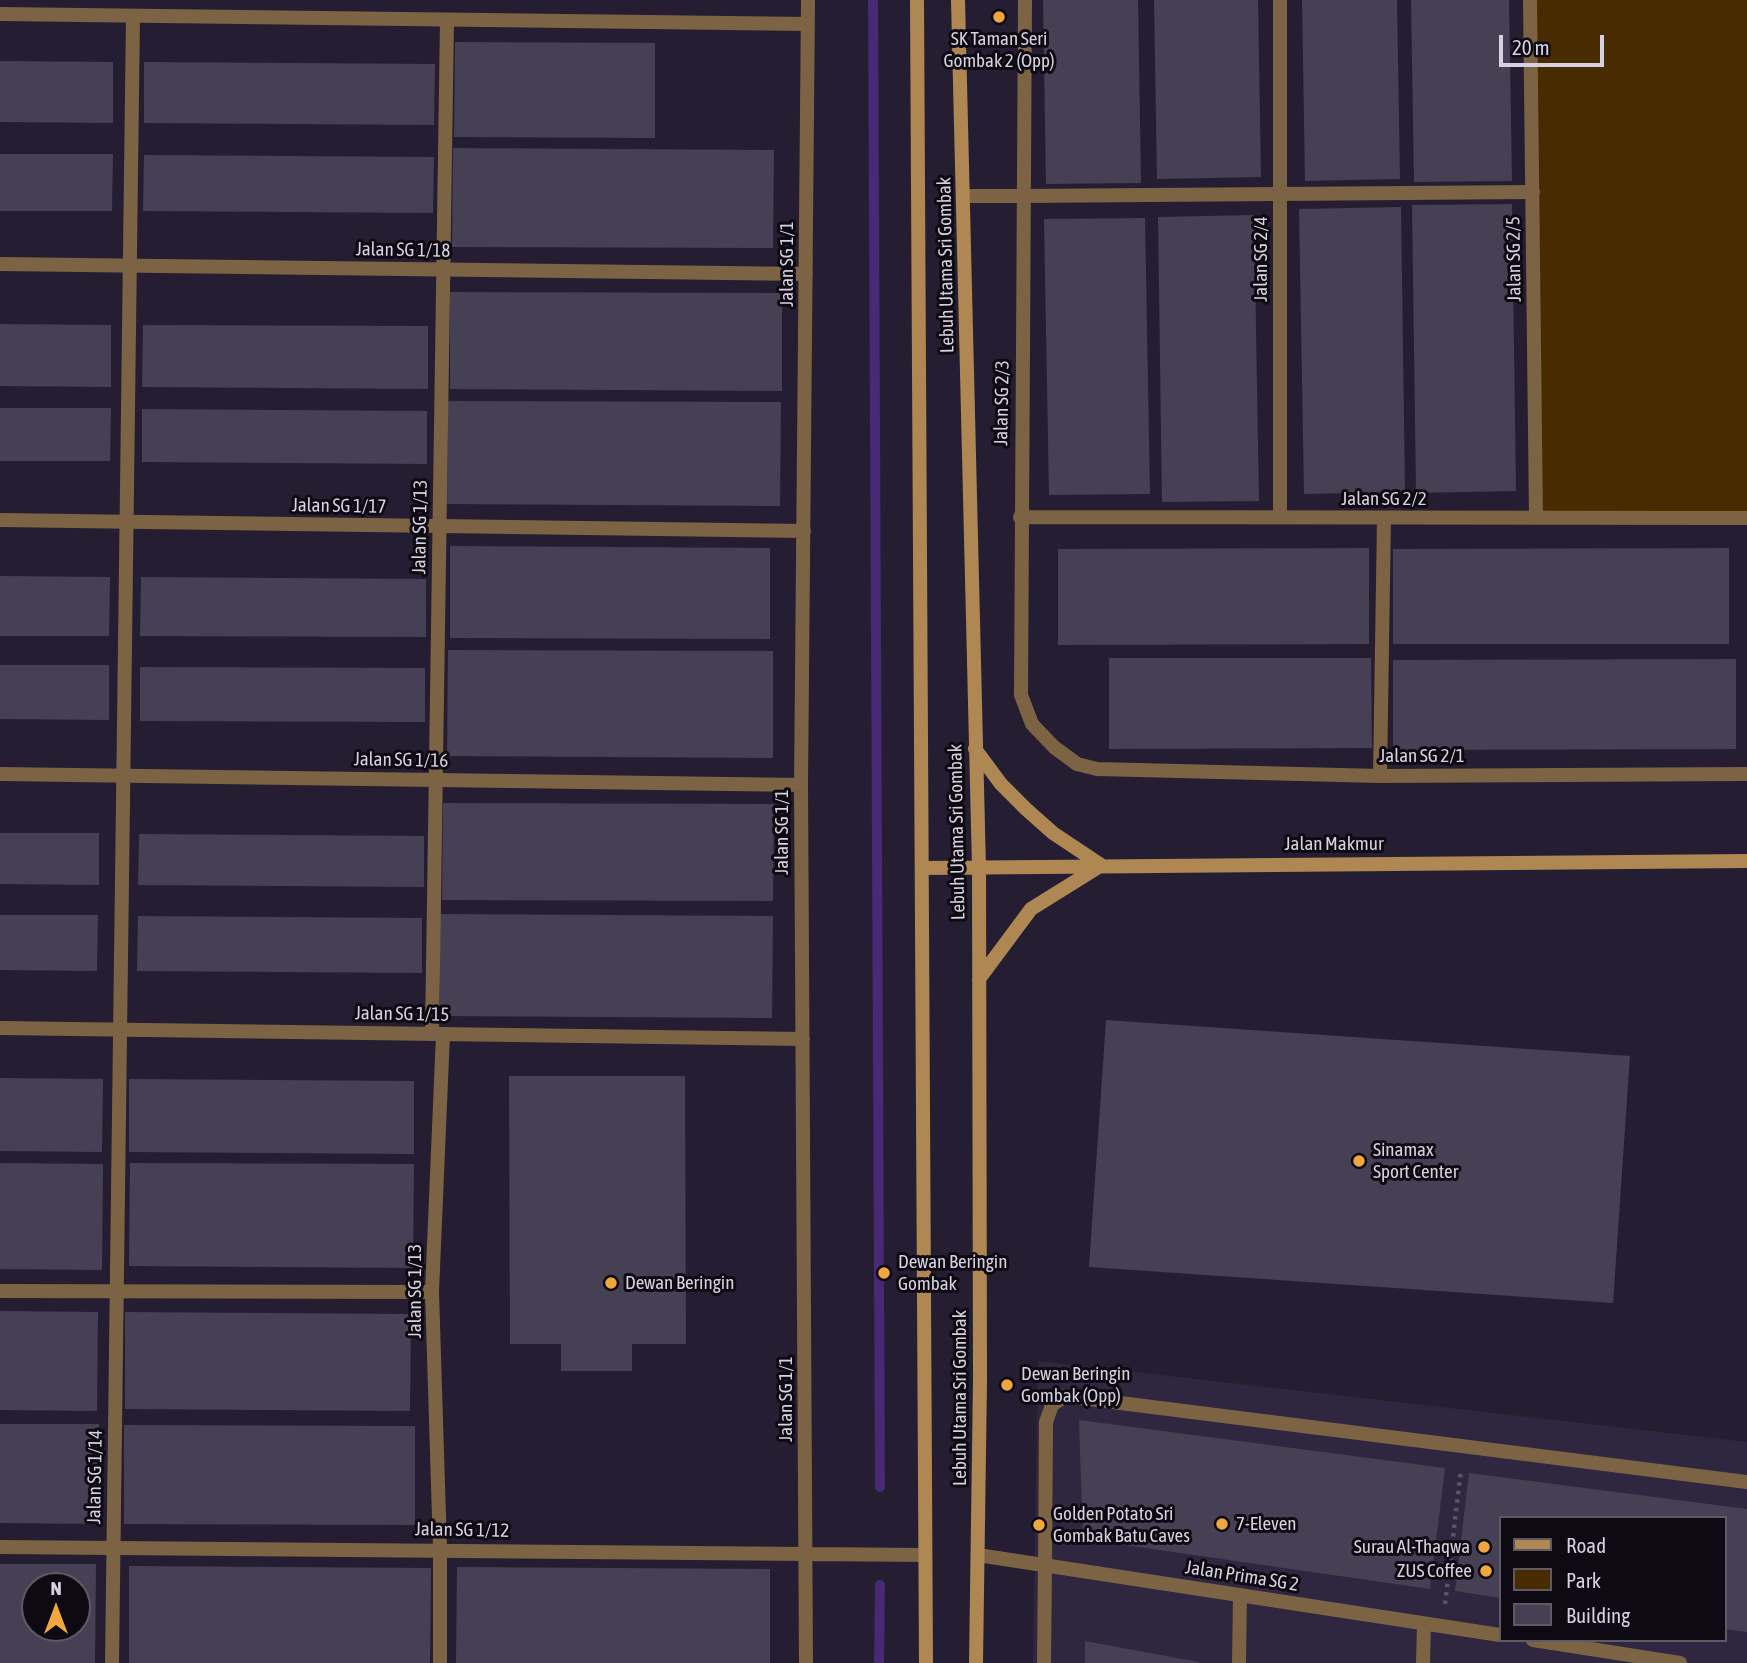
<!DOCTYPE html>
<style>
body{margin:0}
#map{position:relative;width:1747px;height:1663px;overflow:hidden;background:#251e32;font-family:"Asap Condensed",sans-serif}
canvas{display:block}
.legend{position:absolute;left:1499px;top:1516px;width:228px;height:126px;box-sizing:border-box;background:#0d0a13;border:2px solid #5d5a64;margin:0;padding:9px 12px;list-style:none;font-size:21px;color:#d5d1de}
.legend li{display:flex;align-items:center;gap:14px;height:35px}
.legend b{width:35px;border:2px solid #5d5a64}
.north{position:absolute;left:21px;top:1572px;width:70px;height:70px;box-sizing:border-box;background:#0d0a13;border:2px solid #5d5a64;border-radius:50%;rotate:0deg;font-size:19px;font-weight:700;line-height:28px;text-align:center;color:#d5d1de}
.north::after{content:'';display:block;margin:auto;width:24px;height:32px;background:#efa73e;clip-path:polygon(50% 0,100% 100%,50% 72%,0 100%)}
.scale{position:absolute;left:1499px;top:35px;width:105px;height:32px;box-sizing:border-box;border:4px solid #d5d1de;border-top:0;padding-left:9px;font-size:21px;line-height:24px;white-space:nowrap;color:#d5d1de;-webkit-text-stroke:5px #0d0a13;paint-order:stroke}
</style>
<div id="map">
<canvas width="1747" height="1663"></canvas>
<ul class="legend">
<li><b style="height:9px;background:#af8753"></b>Road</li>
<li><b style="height:19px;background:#482b00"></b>Park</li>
<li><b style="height:19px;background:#464055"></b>Building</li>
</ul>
<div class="north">N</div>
<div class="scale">20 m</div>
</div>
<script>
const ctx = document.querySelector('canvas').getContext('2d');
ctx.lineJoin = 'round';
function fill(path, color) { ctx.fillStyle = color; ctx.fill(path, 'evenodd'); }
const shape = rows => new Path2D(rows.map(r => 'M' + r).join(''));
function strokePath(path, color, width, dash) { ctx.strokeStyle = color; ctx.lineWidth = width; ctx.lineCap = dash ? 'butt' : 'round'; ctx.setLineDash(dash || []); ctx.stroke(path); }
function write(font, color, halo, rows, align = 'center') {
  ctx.font = font + ' "Asap Condensed",sans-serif'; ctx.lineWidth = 6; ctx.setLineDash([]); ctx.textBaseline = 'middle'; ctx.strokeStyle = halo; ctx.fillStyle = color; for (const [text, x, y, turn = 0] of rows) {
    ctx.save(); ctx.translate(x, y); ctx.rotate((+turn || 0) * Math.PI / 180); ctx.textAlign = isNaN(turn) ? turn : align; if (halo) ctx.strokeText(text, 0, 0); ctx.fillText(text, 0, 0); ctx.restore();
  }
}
fill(shape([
 [1038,1361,1747,1442,1747,1663,1033,1663],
 [1500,1518,1724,1518,1724,1640,1500,1640]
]), '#2f2740');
fill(shape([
 [1530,0,1747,0,1747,518,1536,518]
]), '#482b00');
strokePath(shape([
 [873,0,880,1487],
 [879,1663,880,1585]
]), '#472975', 10);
fill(shape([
 [1043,0,1138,0,1141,183,1046,184],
 [1154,0,1258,0,1261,177,1157,179],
 [1302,0,1397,0,1400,179,1305,181],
 [1411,0,1509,0,1512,181,1414,182],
 [455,42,655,43,655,138,454,137],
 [0,61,113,62,113,123,0,122],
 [144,62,435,64,434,125,144,123],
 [453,148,774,150,773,248,452,247],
 [0,154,113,154,112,211,0,211],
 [144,155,434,157,433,213,143,211],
 [1512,204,1516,491,1416,493,1412,205],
 [1401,207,1405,492,1304,494,1299,209],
 [1254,215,1259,501,1162,502,1158,217],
 [1145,218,1150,494,1049,495,1044,219],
 [450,292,782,293,782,391,450,389],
 [0,324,111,325,111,387,0,386],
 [143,325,428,326,428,389,142,387],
 [448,401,781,402,780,506,447,504],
 [0,408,111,408,110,461,0,461],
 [142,409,427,411,427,464,142,462],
 [450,546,770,548,770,639,450,638],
 [1369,548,1369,644,1058,645,1058,549],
 [1729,548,1729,644,1393,644,1393,549],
 [0,576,110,577,109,636,0,636],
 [141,577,426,579,426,637,140,636],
 [448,650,773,651,773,758,447,756],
 [1109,658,1371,658,1372,748,1109,749],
 [1736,659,1736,749,1393,750,1393,660],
 [0,665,109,665,109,720,0,719],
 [140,667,425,668,425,722,140,721],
 [443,803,774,804,773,901,442,900],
 [0,833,99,833,99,885,0,884],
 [139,834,424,836,424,887,138,885],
 [440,914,773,916,772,1018,440,1016],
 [0,915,98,915,97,971,0,970],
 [138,916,422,918,422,973,137,971],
 [1106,1020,1630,1056,1613,1303,1089,1267],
 [509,1076,685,1076,686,1344,632,1344,632,1371,561,1371,561,1344,510,1344],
 [0,1078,103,1079,102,1152,0,1151],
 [129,1079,414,1081,414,1154,129,1152],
 [0,1163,103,1164,102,1270,0,1269],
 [130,1163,414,1164,413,1268,129,1266],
 [0,1311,98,1312,97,1411,0,1410],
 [125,1312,411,1314,410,1411,125,1409],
 [1079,1420,1445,1468,1430,1589,1083,1539],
 [0,1424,99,1424,98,1524,0,1523],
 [124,1425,415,1426,415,1525,124,1524],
 [1469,1473,1747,1509,1747,1632,1724,1629,1724,1518,1500,1518,1500,1598,1455,1591],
 [0,1564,96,1564,95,1663,0,1663],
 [35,1586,77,1586,77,1628,35,1628],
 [129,1566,431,1568,430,1663,129,1663],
 [457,1567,770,1569,770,1663,456,1663],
 [1085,1641,1199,1662,1199,1663,1085,1663]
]), '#464055');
strokePath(shape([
 [1445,1604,1461,1470]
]), '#5a5466', 4.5, [3.5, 5]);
strokePath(shape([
 [1023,196,1533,192],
 [1380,776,1384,518],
 [432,1034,447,20],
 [440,1549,440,1663],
 [1045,1565,1046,1422,1052,1405,1065,1396,1747,1482],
 [112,1663,133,16],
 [1239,1663,1240,1595]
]), '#7c6343', 14);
strokePath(shape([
 [1025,0,1021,695,1032,724,1054,747,1077,764,1097,769,1380,776,1747,774],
 [1530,0,1536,518],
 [0,14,808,24],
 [964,196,1023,196],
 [0,264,806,274],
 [1020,517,1747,518],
 [1280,517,1280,0],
 [0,520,804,531],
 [0,774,801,785],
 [0,1028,803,1039],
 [0,1291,432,1292],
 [0,1547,924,1555],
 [440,1549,432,1292,443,1034],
 [978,1555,1500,1635],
 [1533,1640,1680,1663],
 [806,1663,801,785,808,0],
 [1044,1663,1045,1565],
 [1423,1663,1424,1624]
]), '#7c6343', 14);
strokePath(shape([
 [917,0,926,1663],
 [958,0,979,868,980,1381,976,1663],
 [975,749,1001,784,1026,809,1053,833,1101,865],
 [922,868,1747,861],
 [979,979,1031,909,1100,866]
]), '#af8753', 14);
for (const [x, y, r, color] of [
 [999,17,7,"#efa73e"],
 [1359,1161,7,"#efa73e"],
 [884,1273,7,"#efa73e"],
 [611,1283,7,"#efa73e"],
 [1007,1385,7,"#efa73e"],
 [1222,1524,7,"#efa73e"],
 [1039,1525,7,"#efa73e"],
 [1484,1547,7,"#efa73e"],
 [1486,1571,7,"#efa73e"]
]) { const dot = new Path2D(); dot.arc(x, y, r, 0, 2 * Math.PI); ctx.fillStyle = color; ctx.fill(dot); strokePath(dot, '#0d0a13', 2.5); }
write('19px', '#d5d1de', '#0d0a13', [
 ["SK Taman Seri",999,39,"center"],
 ["Gombak 2 (Opp)",999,61,"center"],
 ["Sinamax",1373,1150],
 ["Sport Center",1373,1172],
 ["Dewan Beringin",898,1262],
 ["Gombak",898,1284],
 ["Dewan Beringin",625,1283],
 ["Dewan Beringin",1021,1374],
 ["Gombak (Opp)",1021,1396],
 ["Golden Potato Sri",1053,1514],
 ["Gombak Batu Caves",1053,1536],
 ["7-Eleven",1236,1524],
 ["Surau Al-Thaqwa",1470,1547,"right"],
 ["ZUS Coffee",1472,1571,"right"]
], 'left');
write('19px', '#d5d1de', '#0d0a13', [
 ["Jalan SG 1/18",403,250,1],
 ["Jalan SG 2/4",1261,259,-90],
 ["Jalan SG 2/5",1514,259,-91],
 ["Jalan SG 1/1",787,264,-90],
 ["Lebuh Utama Sri Gombak",946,265,-91],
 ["Jalan SG 2/3",1002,403,-89],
 ["Jalan SG 2/2",1384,499],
 ["Jalan SG 1/17",339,506,1],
 ["Jalan SG 1/13",420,527,-89],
 ["Jalan SG 2/1",1422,756],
 ["Jalan SG 1/16",401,760,1],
 ["Jalan SG 1/1",782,832,-90],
 ["Lebuh Utama Sri Gombak",957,832,-91],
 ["Jalan Makmur",1334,844],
 ["Jalan SG 1/15",402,1014,1],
 ["Jalan SG 1/13",415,1291,-90],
 ["Lebuh Utama Sri Gombak",960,1398,-90],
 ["Jalan SG 1/1",786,1399,-90],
 ["Jalan SG 1/14",95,1477,-89],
 ["Jalan SG 1/12",462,1530,1],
 ["Jalan Prima SG 2",1242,1576,9]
]);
</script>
